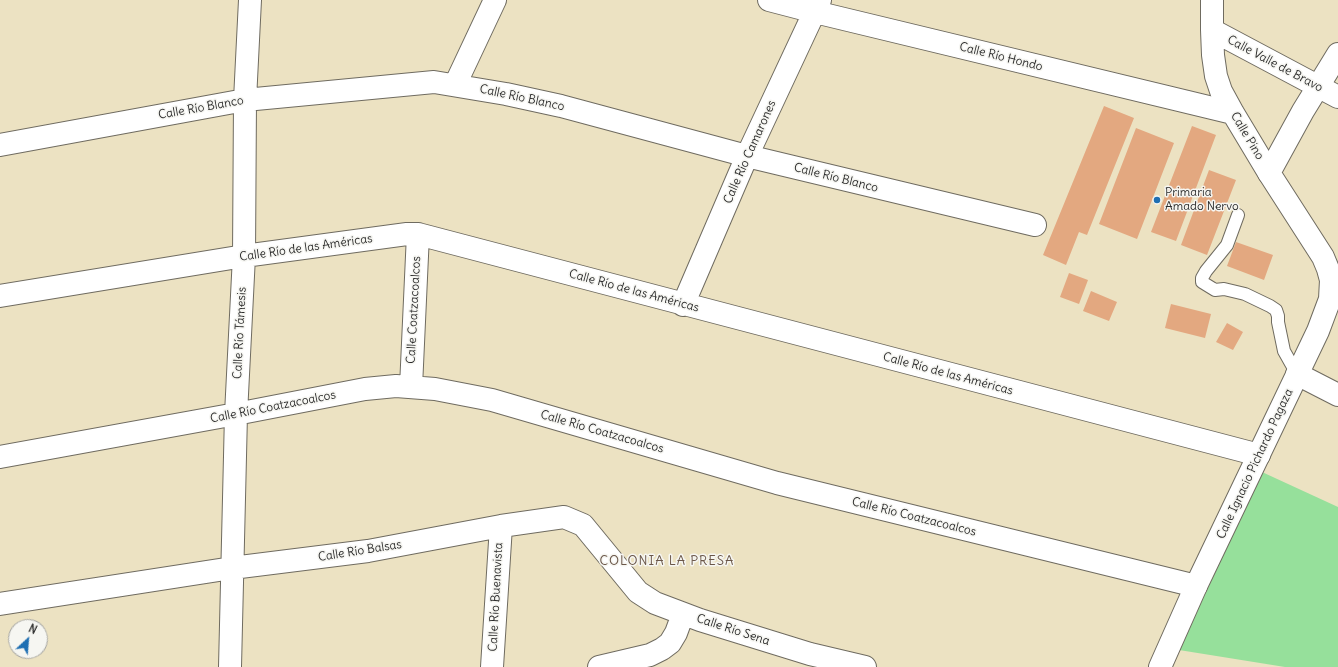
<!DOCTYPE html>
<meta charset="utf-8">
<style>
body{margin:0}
#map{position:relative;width:1338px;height:667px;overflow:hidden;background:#ece2c2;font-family:Delius,sans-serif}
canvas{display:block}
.north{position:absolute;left:8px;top:619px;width:40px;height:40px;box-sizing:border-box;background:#f6f6f2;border:1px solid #a5a5a2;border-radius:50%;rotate:26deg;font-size:11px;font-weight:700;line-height:16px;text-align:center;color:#2b2b2b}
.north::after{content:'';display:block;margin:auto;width:14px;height:18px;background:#1f6fb2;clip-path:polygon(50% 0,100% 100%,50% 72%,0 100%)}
</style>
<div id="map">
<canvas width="1338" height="667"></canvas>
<div class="north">N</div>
</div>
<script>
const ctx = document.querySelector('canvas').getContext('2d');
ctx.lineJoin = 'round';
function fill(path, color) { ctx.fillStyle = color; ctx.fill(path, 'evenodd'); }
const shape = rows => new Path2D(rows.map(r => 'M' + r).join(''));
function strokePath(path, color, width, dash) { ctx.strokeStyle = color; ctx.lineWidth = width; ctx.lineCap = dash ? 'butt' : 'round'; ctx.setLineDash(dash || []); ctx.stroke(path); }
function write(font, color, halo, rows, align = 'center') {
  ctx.font = font + ' Delius,sans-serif'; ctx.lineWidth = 3; ctx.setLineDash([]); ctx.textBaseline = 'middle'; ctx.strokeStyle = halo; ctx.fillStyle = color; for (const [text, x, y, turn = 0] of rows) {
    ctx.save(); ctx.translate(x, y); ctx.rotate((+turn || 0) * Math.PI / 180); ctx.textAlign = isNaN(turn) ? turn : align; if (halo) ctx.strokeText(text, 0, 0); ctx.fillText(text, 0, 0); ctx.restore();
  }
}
fill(shape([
 [1262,472,1338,507,1338,667,1285,667,1179,650]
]), '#96e09b');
fill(shape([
 [1104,106,1134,118,1087,235,1079,232,1066,265,1043,255],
 [1192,126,1216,135,1176,241,1151,232],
 [1136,128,1174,143,1137,239,1099,224],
 [1209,170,1236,180,1207,255,1181,245],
 [1236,242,1273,255,1264,280,1227,266],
 [1069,273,1088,280,1079,304,1060,297],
 [1091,291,1117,302,1109,321,1083,311],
 [1171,304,1211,314,1205,338,1165,328],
 [1227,323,1243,332,1233,350,1216,342]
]), '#e3a880');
const service = shape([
 [1238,215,1227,245,1206,271,1202,278,1202,282,1215,290,1224,289,1245,294,1270,306,1276,310,1278,316,1278,322,1284,351,1297,374]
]);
const minor = shape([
 [769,0,815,12,1233,113],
 [1212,0,1212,30,1213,55,1216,76,1221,91,1233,113,1269,173],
 [1212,30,1338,97],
 [455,85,495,0],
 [0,145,245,100,434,82,506,94,561,106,747,156,1035,225],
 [0,296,244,256,407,234,418,234,1259,455],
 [683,305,747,156,820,0],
 [1297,374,1338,395],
 [411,387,418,234],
 [0,457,236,414,365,389,396,386,435,389,492,400,777,483,1196,586],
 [0,604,232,568,368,551,501,526,564,517,583,525,638,592,655,603,700,620,810,654,865,667],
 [230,667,236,414,244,256,245,100,250,0],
 [492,667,501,526],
 [599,667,650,655,662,649,670,643,676,633,683,614]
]);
const tertiary = shape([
 [1160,667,1196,586,1318,331,1330,299,1331,280,1328,269,1323,257,1269,173,1303,111,1338,54]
]);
strokePath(service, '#6f6b60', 14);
strokePath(minor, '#6f6b60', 24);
strokePath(tertiary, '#6f6b60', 24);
strokePath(service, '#fff', 12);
strokePath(minor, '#fff', 22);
strokePath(tertiary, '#fff', 22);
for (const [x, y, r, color] of [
 [1157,200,4,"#1f6fb2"]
]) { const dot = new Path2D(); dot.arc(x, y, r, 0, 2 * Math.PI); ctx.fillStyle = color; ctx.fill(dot); strokePath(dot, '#f6f6f2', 1.5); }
write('12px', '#2b2b2b', '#f6f6f2', [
 ["Calle Río Hondo",1001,57,14],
 ["Calle Valle de Bravo",1275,64,28],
 ["Calle Río Blanco",522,98,12],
 ["Calle Río Blanco",201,108,-10],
 ["Calle Pino",1247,136,59],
 ["Calle Río Camarones",750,152,-66],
 ["Calle Río Blanco",836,178,14],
 ["Calle Río de las Américas",306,248,-8],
 ["Calle Río de las Américas",634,291,15],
 ["Calle Coatzacoalcos",414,310,-87],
 ["Calle Río Támesis",240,333,-87],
 ["Calle Río de las Américas",948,374,15],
 ["Calle Río Coatzacoalcos",273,407,-11],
 ["Calle Río Coatzacoalcos",602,432,16],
 ["Calle Ignacio Pichardo Pagaza",1255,464,-65],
 ["Calle Río Coatzacoalcos",914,517,14],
 ["Calle Río Balsas",360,551,-9],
 ["Calle Río Buenavista",496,597,-87],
 ["Calle Río Sena",733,630,18]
]);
write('12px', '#2b2b2b', '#f6f6f2', [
 ["Primaria",1165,193],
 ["Amado Nervo",1165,207]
], 'left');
ctx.letterSpacing = '1px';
write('13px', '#6b5749', '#f6f6f2', [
 ["COLONIA LA PRESA",667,561]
]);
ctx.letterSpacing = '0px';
</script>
